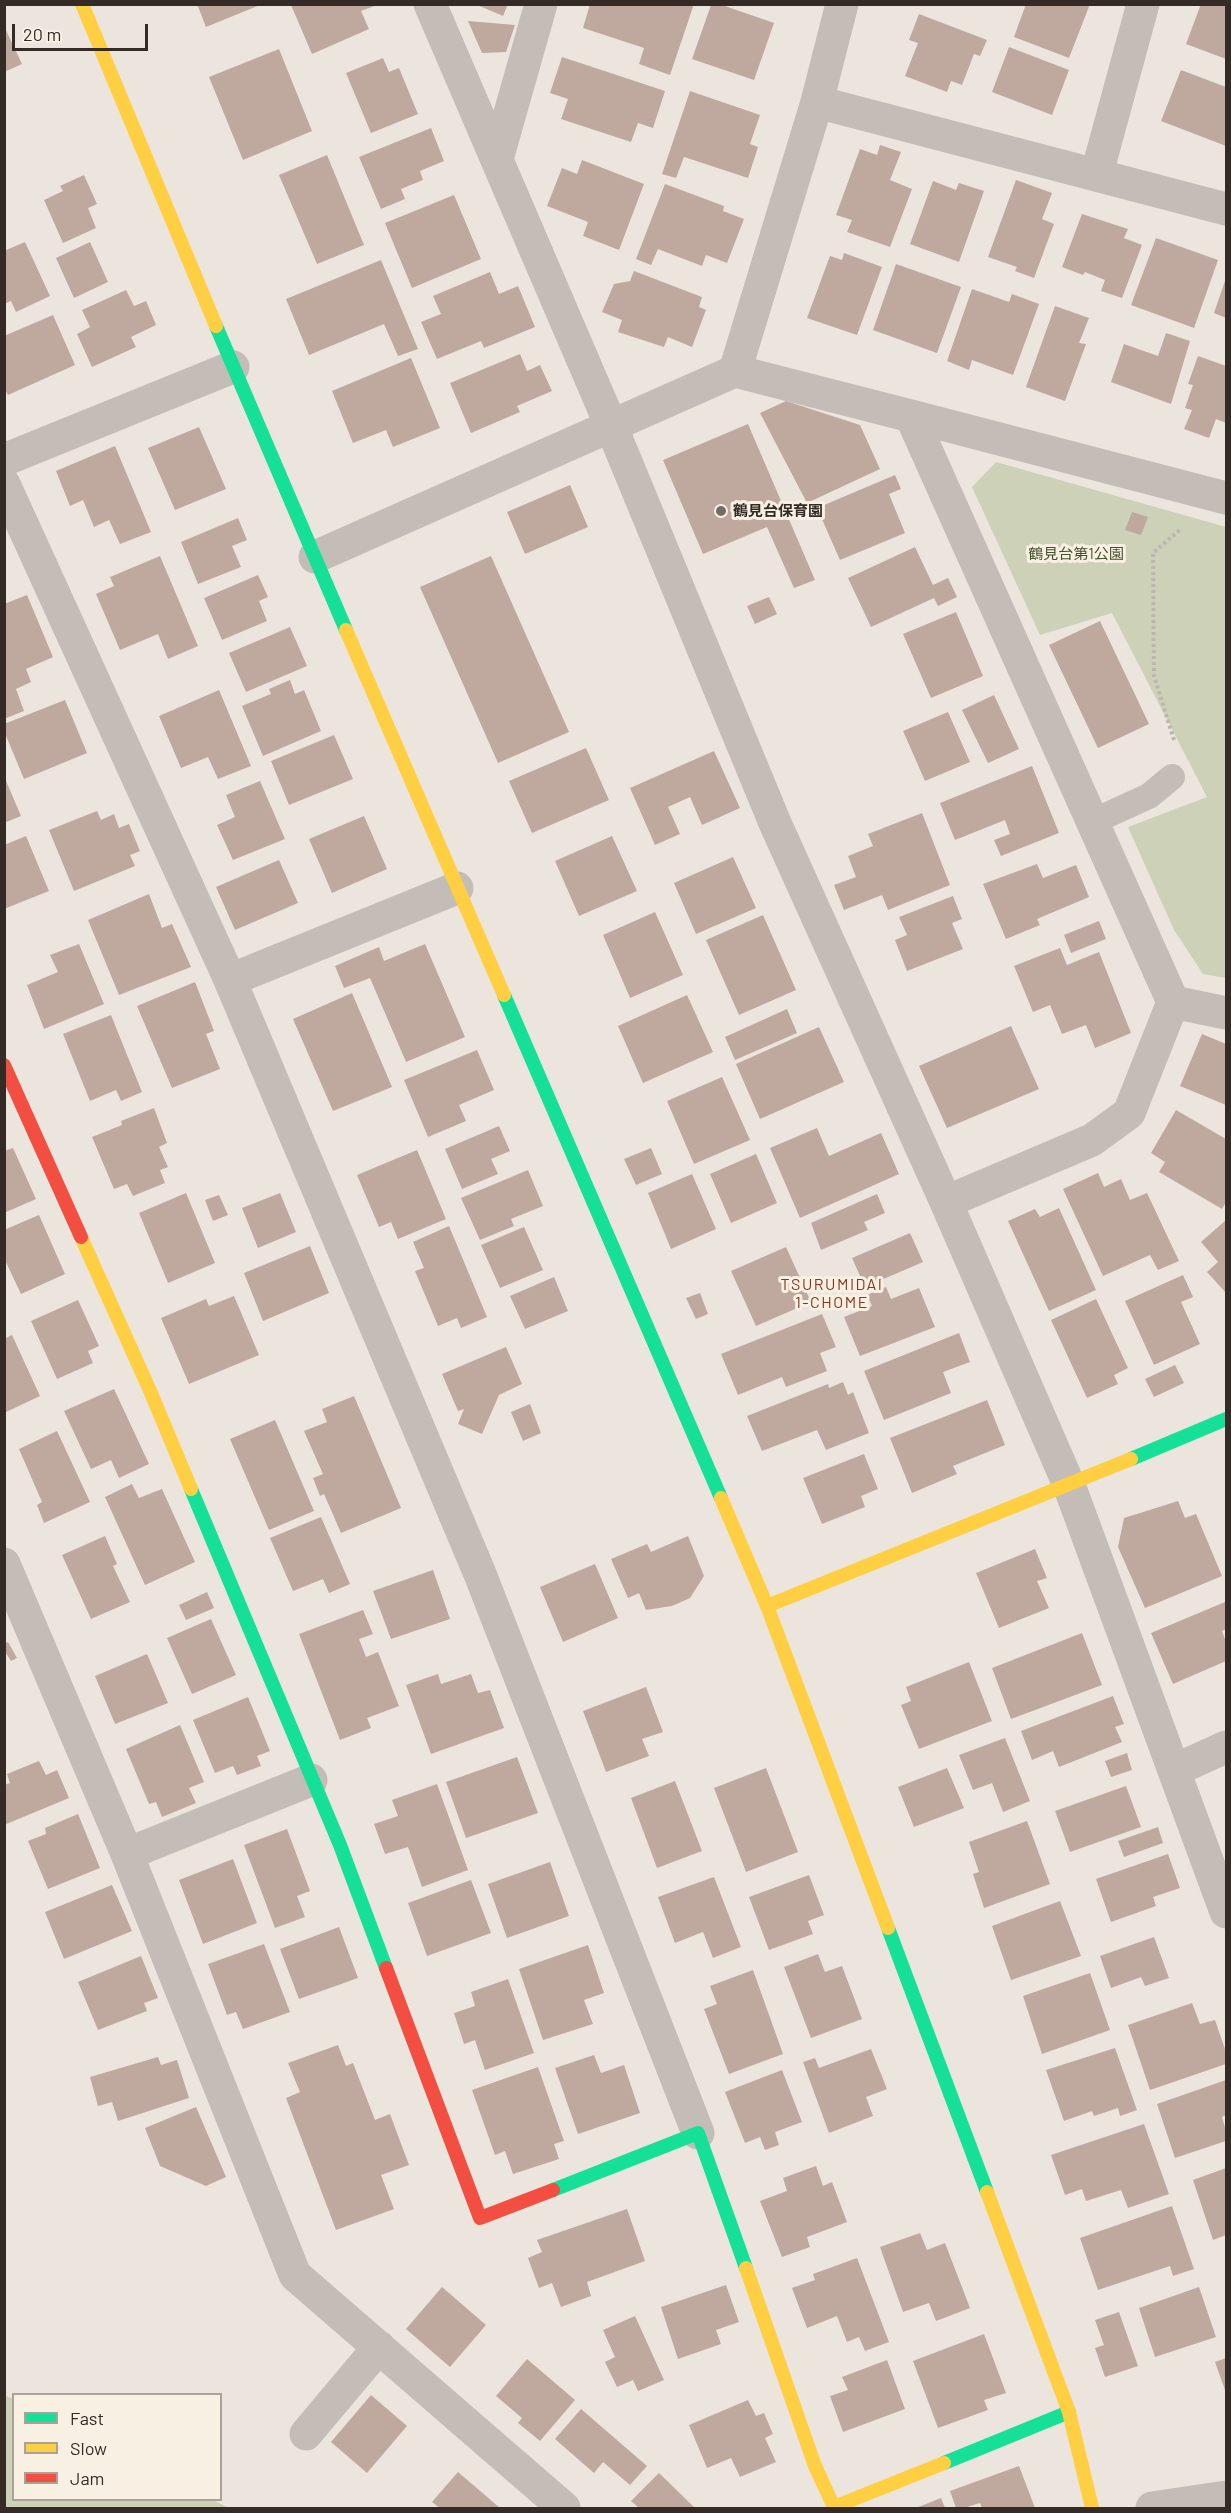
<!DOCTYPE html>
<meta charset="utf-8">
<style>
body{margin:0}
#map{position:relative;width:1231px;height:2513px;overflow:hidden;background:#ebe5de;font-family:Barlow,sans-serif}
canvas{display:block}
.frame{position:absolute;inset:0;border:6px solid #342b26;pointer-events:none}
.legend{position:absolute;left:12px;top:2393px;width:210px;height:108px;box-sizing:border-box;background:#f9f0e4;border:2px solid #aaa198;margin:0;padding:8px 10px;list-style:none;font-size:18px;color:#342b26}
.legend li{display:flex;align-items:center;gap:12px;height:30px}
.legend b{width:30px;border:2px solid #aaa198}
.scale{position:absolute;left:12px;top:24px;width:136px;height:27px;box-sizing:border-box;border:3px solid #342b26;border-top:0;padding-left:8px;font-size:18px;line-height:21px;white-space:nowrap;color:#342b26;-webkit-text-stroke:4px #f9f0e4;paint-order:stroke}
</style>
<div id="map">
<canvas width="1231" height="2513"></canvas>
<div class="frame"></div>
<ul class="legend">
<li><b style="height:8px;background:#16e098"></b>Fast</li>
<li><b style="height:8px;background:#ffcf43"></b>Slow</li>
<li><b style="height:8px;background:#f24e42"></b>Jam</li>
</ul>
<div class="scale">20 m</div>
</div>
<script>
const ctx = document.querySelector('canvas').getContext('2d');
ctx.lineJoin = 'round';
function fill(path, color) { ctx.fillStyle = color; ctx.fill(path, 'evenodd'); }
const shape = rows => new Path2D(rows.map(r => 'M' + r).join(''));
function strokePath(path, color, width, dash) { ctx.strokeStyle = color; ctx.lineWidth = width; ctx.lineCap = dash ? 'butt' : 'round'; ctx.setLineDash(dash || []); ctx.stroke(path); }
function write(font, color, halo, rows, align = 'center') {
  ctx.font = font + ' Barlow,"Noto Sans JP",sans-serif'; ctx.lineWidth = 6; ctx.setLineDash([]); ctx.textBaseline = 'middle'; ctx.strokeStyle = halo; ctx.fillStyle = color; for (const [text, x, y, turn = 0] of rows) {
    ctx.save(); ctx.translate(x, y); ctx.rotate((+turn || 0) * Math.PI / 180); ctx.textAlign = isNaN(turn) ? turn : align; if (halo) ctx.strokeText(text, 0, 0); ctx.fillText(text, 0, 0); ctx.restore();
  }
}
fill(shape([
 [996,462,1226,527,1226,978,1203,974,1174,930,1128,827,1207,797,1112,613,1040,635,972,487],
 [4,2395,13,2399,14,2500,213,2500,229,2508,5,2508]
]), '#ccd1b8');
fill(shape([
 [197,4,260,4,260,5,206,27],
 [475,4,508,4,503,16],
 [590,4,694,4,670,75,639,64,644,48,583,28],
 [1026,4,1090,4,1069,58,1014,37],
 [1201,4,1226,4,1226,59,1186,44],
 [291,5,377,5,361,11,369,29,312,54],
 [711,5,722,5,774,23,754,80,692,59],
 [919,14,987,40,980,56,974,54,962,85,951,81,947,92,905,76,918,43,909,40],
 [468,21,515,25,506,52,482,53],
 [4,26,22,64,4,72],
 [1009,47,1069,70,1052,115,992,92],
 [279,49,312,131,243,160,209,77],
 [562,57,665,91,653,128,638,123,631,142,561,119,568,99,550,93],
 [383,58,389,72,399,68,418,114,371,133,346,73],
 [1181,70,1226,87,1226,146,1161,121],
 [690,91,760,115,750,144,758,147,748,178,684,157,676,178,662,174],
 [431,128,444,161,420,171,423,180,401,189,405,199,381,209,359,157],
 [880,145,901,152,890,180,912,189,890,247,847,232,852,220,836,215,860,149,877,155],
 [327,155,364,245,317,264,279,175],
 [582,160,644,184,619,250,583,236,588,222,547,206,562,168,577,174],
 [84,175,97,204,88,208,96,228,63,243,44,200,63,191,60,186],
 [1016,180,1052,193,1042,219,1054,224,1034,278,1015,271,1017,267,988,257],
 [933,181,956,190,959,183,984,191,959,262,910,244],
 [665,184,724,206,723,211,744,219,727,263,706,255,702,266,658,249,651,265,636,259],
 [454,195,481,259,412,288,385,223],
 [1082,214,1128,229,1124,238,1142,245,1122,298,1101,291,1105,280,1085,272,1083,275,1062,267],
 [1156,238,1218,260,1194,328,1131,305],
 [25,242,50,296,16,312,11,301,4,304,4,251],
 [90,242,108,282,74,298,56,258],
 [844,253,882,267,857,335,807,318,830,256,842,260],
 [381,260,418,349,398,356,384,324,309,355,286,299],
 [896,264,961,287,937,353,873,330],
 [634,271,702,297,699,307,706,310,692,347,668,337,664,347,618,332,622,320,602,312,614,284,630,281],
 [490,272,499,294,518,286,535,327,484,348,481,341,437,359,421,322,441,314,433,296],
 [1226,278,1226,318,1214,313],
 [972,289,1009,302,1012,294,1039,304,1013,375,972,360,969,370,947,361],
 [126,290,134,306,146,301,156,325,131,337,136,347,92,367,77,334,90,327,82,310],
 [1055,306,1089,318,1079,343,1086,344,1065,401,1026,387],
 [53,315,75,365,8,395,4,388,4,336],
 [1166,333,1190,341,1171,404,1111,382,1124,344,1158,356],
 [520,354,527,371,540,365,552,391,517,406,520,412,471,433,450,383],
 [1198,356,1226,366,1226,423,1216,419,1209,438,1184,429,1192,410,1185,408,1193,385,1188,384],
 [411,358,440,428,393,447,386,430,353,443,332,391],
 [786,401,860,425,880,469,807,503,760,413],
 [748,424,815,580,794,588,767,527,703,554,663,460],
 [199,427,226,489,175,510,148,448],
 [115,446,151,532,120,544,109,520,94,527,83,500,70,506,56,471],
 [895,475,901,489,889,494,905,533,840,560,817,508],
 [570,485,588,527,525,554,507,512],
 [1132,512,1148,517,1141,535,1125,530],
 [238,518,247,540,232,546,241,567,198,584,181,542],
 [915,547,933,585,948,578,957,597,938,606,934,598,871,627,848,578],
 [160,556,198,646,168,659,158,634,120,650,96,594,114,586,110,577],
 [491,556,569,732,498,763,420,587],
 [258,575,268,597,259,601,267,621,222,640,204,598],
 [27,595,53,657,26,669,31,682,16,689,24,711,4,719,4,604],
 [769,597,777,614,755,624,747,606],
 [956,612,983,676,931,698,903,634],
 [1100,621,1149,724,1098,748,1049,645],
 [290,627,307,666,246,692,229,653],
 [290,680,295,694,304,690,321,731,263,756,242,706,271,694,269,689],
 [219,690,251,766,218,779,208,757,181,768,159,716],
 [994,695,1019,749,988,763,962,710],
 [65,700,87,753,24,779,4,731,4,724],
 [948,712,970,762,925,781,903,731],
 [334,735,353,779,289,805,271,761],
 [586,748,609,800,532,833,509,781],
 [714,751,740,808,702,825,690,797,668,807,680,834,655,845,630,788],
 [1032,766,1059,833,1001,856,994,840,1010,834,1005,820,955,840,940,803],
 [4,776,21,816,4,823],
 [260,781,285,839,233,860,217,825,235,817,226,795],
 [97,811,101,820,114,814,119,828,129,824,140,851,130,855,135,866,74,891,49,830],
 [922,813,950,885,888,910,882,895,844,910,834,885,856,877,848,856,873,846,868,834],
 [364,816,387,869,332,893,309,839],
 [26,836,49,891,4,909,4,845],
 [612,836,637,891,579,916,555,861],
 [733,857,756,908,696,934,674,883],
 [279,860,298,903,235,930,216,887],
 [1037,864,1043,878,1076,865,1089,897,1037,919,1040,925,1006,939,983,884],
 [149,894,162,928,172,924,191,967,119,995,88,920],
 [953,896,962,919,952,923,963,949,907,971,895,940,907,935,899,917],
 [655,912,683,975,630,998,603,935],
 [763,915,796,990,739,1015,706,940],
 [1099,921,1106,939,1071,953,1064,935],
 [79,944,104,1004,44,1029,27,985,58,972,50,955],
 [425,944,465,1037,406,1062,370,978,344,988,335,966,379,947,384,961],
 [1060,948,1067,965,1099,952,1131,1033,1095,1048,1086,1025,1062,1034,1050,1005,1033,1012,1014,966],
 [195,982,214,1031,206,1034,220,1069,172,1088,137,1006],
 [352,993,392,1087,333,1111,293,1019],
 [687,995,713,1052,643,1083,618,1026],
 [787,1009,797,1033,735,1060,725,1037],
 [111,1015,142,1092,121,1101,116,1090,90,1101,63,1034],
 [1011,1026,1039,1089,947,1128,919,1066],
 [819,1027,844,1082,760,1119,736,1064],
 [1202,1034,1226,1044,1226,1105,1180,1086],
 [477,1050,494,1090,459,1105,466,1121,428,1137,404,1080],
 [722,1077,750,1140,694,1164,667,1101],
 [154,1108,167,1143,159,1147,168,1167,160,1170,165,1183,133,1196,127,1184,114,1189,92,1137,122,1125,121,1121],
 [1176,1110,1226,1139,1226,1202,1222,1209,1159,1172,1165,1162,1151,1153],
 [499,1126,510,1151,491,1159,498,1174,462,1189,445,1149],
 [817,1128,829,1156,881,1133,899,1174,800,1218,770,1148],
 [13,1148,36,1199,4,1213,4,1151],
 [651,1148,662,1174,636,1185,624,1159],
 [417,1150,446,1219,398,1239,391,1222,379,1227,357,1175],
 [756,1154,777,1203,731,1223,710,1174],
 [528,1170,543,1206,511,1219,514,1226,480,1240,461,1198],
 [1098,1173,1104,1187,1121,1179,1130,1200,1147,1193,1179,1261,1158,1270,1150,1255,1103,1276,1063,1189],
 [692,1174,716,1229,671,1249,648,1193],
 [186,1193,215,1263,168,1283,139,1213],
 [280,1193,296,1232,258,1248,242,1208],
 [877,1194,885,1213,864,1222,868,1230,821,1250,811,1223],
 [219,1195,228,1215,213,1221,205,1200],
 [1059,1208,1096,1290,1049,1311,1008,1221,1035,1209,1040,1217],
 [39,1215,65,1274,21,1294,4,1258,4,1230],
 [1226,1220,1226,1293,1207,1272,1218,1262,1201,1242],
 [449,1226,487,1317,461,1328,457,1318,438,1326,415,1271,424,1268,413,1242],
 [524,1227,543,1270,500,1288,481,1245],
 [910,1233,923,1262,865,1287,852,1258],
 [310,1246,329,1293,263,1321,244,1273],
 [786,1247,811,1302,756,1326,731,1271],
 [1183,1275,1193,1297,1181,1302,1200,1344,1154,1365,1125,1301],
 [554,1277,568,1311,525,1329,510,1296],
 [886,1287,891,1299,919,1288,935,1327,860,1356,844,1317,872,1306,867,1295],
 [700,1293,708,1314,696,1319,686,1298],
 [234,1296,259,1355,189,1384,161,1318,206,1299,209,1306],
 [1096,1299,1128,1368,1114,1375,1118,1384,1087,1398,1051,1320],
 [78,1300,99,1346,88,1351,93,1363,57,1379,31,1321],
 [822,1314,836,1347,820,1353,827,1371,786,1387,782,1377,738,1395,721,1354],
 [959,1333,970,1362,943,1372,951,1393,884,1420,864,1371],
 [12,1335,40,1396,4,1413,4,1339],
 [506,1347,522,1384,499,1395,482,1434,458,1424,464,1409,458,1411,442,1374],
 [1175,1365,1184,1383,1154,1397,1145,1379],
 [843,1382,848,1395,853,1392,869,1433,826,1450,817,1430,762,1451,747,1416,828,1384,829,1388],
 [114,1389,149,1464,119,1478,111,1460,91,1469,64,1411],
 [354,1396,401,1508,341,1533,324,1494,320,1496,313,1478,323,1474,304,1431,327,1422,322,1409],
 [987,1400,1005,1445,953,1466,957,1474,912,1493,890,1438],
 [530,1404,541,1433,523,1441,511,1412],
 [275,1420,314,1511,269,1530,230,1439],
 [57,1431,90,1502,44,1523,37,1505,42,1502,19,1449],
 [864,1454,878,1489,861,1496,865,1507,822,1524,803,1478],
 [132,1484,139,1498,162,1489,195,1562,145,1585,105,1497],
 [1178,1501,1185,1518,1196,1514,1222,1576,1145,1608,1118,1547,1124,1518],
 [321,1517,350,1584,329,1593,323,1579,293,1591,270,1538],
 [105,1536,117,1564,113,1566,130,1602,91,1619,62,1555],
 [688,1536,704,1576,690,1598,672,1606,646,1610,639,1593,628,1598,611,1559,647,1544,651,1552],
 [1035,1549,1047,1578,1037,1581,1049,1608,999,1628,976,1573],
 [595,1564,618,1618,563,1642,540,1587],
 [433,1570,450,1619,391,1639,373,1591],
 [207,1592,214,1608,186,1620,179,1605],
 [1225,1602,1226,1629,1222,1631,1226,1642,1226,1661,1173,1684,1151,1633],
 [363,1610,373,1634,359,1639,366,1657,378,1652,399,1706,367,1718,371,1728,340,1740,299,1634],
 [211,1619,236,1675,192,1694,167,1638],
 [1082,1633,1102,1685,1011,1719,992,1668],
 [8,1642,17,1658,11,1661,4,1650,4,1644],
 [147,1654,168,1703,115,1724,95,1676],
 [969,1662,992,1721,919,1749,901,1705,911,1701,906,1687],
 [438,1674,441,1684,471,1674,478,1693,490,1690,504,1728,431,1754,406,1685],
 [646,1687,663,1732,642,1739,649,1756,606,1772,583,1711],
 [1113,1696,1124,1724,1115,1727,1122,1742,1059,1767,1053,1751,1032,1760,1021,1731],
 [248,1697,270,1751,257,1756,261,1766,237,1775,233,1766,215,1773,193,1720],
 [180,1725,204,1782,189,1788,196,1803,162,1817,156,1802,149,1804,126,1749],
 [1005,1738,1030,1801,1003,1812,992,1783,973,1790,959,1755],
 [1127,1753,1132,1770,1111,1777,1105,1761],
 [517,1757,538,1813,466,1838,446,1782],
 [39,1761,46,1775,57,1770,69,1798,4,1825,4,1785,10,1783,7,1774],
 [766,1768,798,1852,746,1872,714,1788],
 [947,1768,964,1808,914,1827,898,1787],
 [675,1781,702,1851,657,1868,631,1798],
 [437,1784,468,1870,422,1887,408,1847,385,1854,374,1824,398,1816,392,1800],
 [1126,1786,1141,1827,1070,1852,1055,1811],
 [78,1814,100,1868,48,1889,28,1841,46,1834,45,1828],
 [1027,1821,1050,1884,984,1908,973,1874,979,1872,969,1842],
 [1158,1827,1163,1843,1124,1857,1118,1841],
 [287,1829,310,1891,297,1896,305,1917,275,1928,244,1845],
 [1168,1854,1180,1888,1153,1897,1156,1906,1111,1922,1096,1879],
 [233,1859,257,1923,203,1944,179,1880],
 [550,1862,569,1916,507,1938,488,1884],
 [809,1875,824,1915,808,1921,813,1934,769,1950,749,1897],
 [714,1877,741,1947,713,1958,703,1932,675,1943,658,1897],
 [471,1880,491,1933,427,1956,408,1903],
 [112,1885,132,1931,64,1959,45,1912],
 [1060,1901,1081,1956,1011,1980,992,1926],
 [339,1927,358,1978,299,1999,280,1949],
 [1154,1937,1169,1978,1145,1986,1141,1977,1111,1988,1100,1956],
 [264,1944,290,2012,243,2029,236,2012,227,2015,208,1964],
 [588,1945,604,1993,584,2000,593,2024,543,2040,519,1969],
 [818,1954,825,1972,842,1966,862,2019,811,2038,784,1967],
 [141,1956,158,1998,144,2003,147,2011,98,2030,78,1982],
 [753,1970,783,2054,729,2074,704,2009,717,2004,710,1986],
 [1090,1973,1110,2030,1042,2054,1023,1996],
 [508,1979,534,2053,485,2070,475,2040,464,2044,454,2013,475,2006,471,1992],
 [1192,2003,1200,2024,1215,2020,1226,2052,1226,2064,1150,2090,1128,2025],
 [338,2045,346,2066,353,2063,375,2120,390,2114,409,2165,381,2175,394,2209,336,2230,286,2098,300,2092,288,2063],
 [1115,2048,1137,2110,1120,2116,1118,2108,1094,2116,1092,2111,1064,2121,1046,2070],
 [871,2049,887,2089,866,2097,873,2116,829,2133,803,2062,815,2058,819,2068],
 [594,2055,601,2073,624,2065,640,2113,578,2134,555,2068],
 [158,2057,161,2065,177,2060,189,2098,118,2121,112,2102,98,2106,90,2077],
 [538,2067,564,2141,554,2144,559,2159,513,2174,505,2151,495,2155,472,2090],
 [782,2070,802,2122,775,2132,779,2145,765,2150,760,2137,745,2143,725,2092],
 [1226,2080,1226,2115,1222,2117,1226,2131,1226,2141,1175,2158,1157,2104],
 [196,2107,226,2177,206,2186,160,2166,145,2128],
 [1144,2124,1169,2194,1128,2208,1121,2190,1086,2201,1082,2189,1065,2195,1051,2155],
 [816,2166,823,2186,832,2182,847,2222,807,2237,810,2247,782,2257,760,2201,787,2191,783,2178],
 [1226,2168,1226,2235,1213,2240,1193,2180],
 [1172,2206,1194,2269,1173,2276,1170,2266,1098,2290,1080,2238],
 [627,2209,645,2261,587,2282,591,2296,561,2307,552,2283,539,2288,528,2258,542,2252,537,2240],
 [920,2233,927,2250,945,2243,970,2308,936,2321,929,2303,903,2312,880,2247],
 [857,2258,889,2342,865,2351,859,2337,847,2342,837,2316,807,2328,792,2288,815,2280,813,2274],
 [726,2285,739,2322,716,2330,721,2344,678,2359,661,2307],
 [442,2287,486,2325,450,2367,406,2329],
 [1199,2287,1216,2337,1155,2357,1139,2308],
 [1119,2312,1138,2366,1105,2377,1095,2348,1104,2345,1095,2320],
 [635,2316,664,2380,638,2391,633,2380,617,2387,605,2362,615,2357,603,2330],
 [984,2334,1006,2393,984,2400,988,2410,938,2428,913,2361],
 [1226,2358,1226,2393,1215,2362],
 [527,2359,575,2400,540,2441,518,2423,522,2418,496,2396],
 [887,2360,905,2409,843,2432,830,2396,848,2390,842,2377],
 [371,2395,407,2426,367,2473,331,2442],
 [748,2400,756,2416,764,2413,773,2434,765,2438,776,2462,740,2477,731,2458,707,2468,689,2425],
 [581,2409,647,2466,630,2485,603,2462,594,2473,555,2439],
 [1019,2466,1035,2508,982,2508,980,2503,964,2508,956,2508,950,2491],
 [458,2472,500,2508,440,2508,432,2502],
 [659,2473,695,2508,639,2508,631,2501],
 [941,2498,945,2508,916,2508]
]), '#bfa99f');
strokePath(shape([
 [1174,740,1154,676,1153,553,1181,529]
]), '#bdb6b0', 4, [3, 3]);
strokePath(shape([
 [1092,822,1149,796,1172,777]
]), '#c4bdb7', 26);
strokePath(shape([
 [430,4,612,428,775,823,946,1202,1069,1485,1226,1912],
 [817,102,1226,209],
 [497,159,541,4],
 [1097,173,1143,4],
 [735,371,817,102,842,4],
 [911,416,1226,498],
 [4,460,233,367],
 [4,484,230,980,480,1574,698,2133],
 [315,557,735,371,911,416,1173,1002,1226,1013],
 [230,980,457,888],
 [946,1202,1092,1140,1129,1113,1173,1002],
 [4,1564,127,1854,295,2275,564,2508],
 [1175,1770,1226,1747],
 [127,1854,311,1780],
 [306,2434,379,2347],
 [1152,2508,1226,2497]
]), '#c4bdb7', 33);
strokePath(shape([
 [216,326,346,630],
 [504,995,721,1498],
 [1131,1459,1226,1419],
 [191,1489,340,1845,386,1968],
 [888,1928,987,2192],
 [553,2190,698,2133,746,2268],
 [944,2463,1069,2412]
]), '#16e098', 14);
strokePath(shape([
 [82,4,216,326],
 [346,630,504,995],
 [81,1237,151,1393,191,1489],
 [721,1498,767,1606,888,1928],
 [767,1606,1131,1459],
 [987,2192,1069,2412,1092,2508],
 [746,2268,815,2466,834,2507,944,2463]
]), '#ffcf43', 14);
strokePath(shape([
 [4,1065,81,1237],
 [386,1968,480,2218,553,2190]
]), '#f24e42', 14);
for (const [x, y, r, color] of [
 [721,511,6,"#746c66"]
]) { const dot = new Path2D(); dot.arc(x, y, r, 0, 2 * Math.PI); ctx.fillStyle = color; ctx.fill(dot); strokePath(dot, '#f9f0e4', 2); }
write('bold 15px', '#342b26', '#f9f0e4', [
 ["鶴見台保育園",733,511]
], 'left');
write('15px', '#43522a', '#f9f0e4', [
 ["鶴見台第1公園",1076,554]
]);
ctx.letterSpacing = '1.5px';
write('16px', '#83381f', '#f9f0e4', [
 ["TSURUMIDAI",832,1285],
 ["1-CHOME",832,1303]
]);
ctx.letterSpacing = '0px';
</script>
